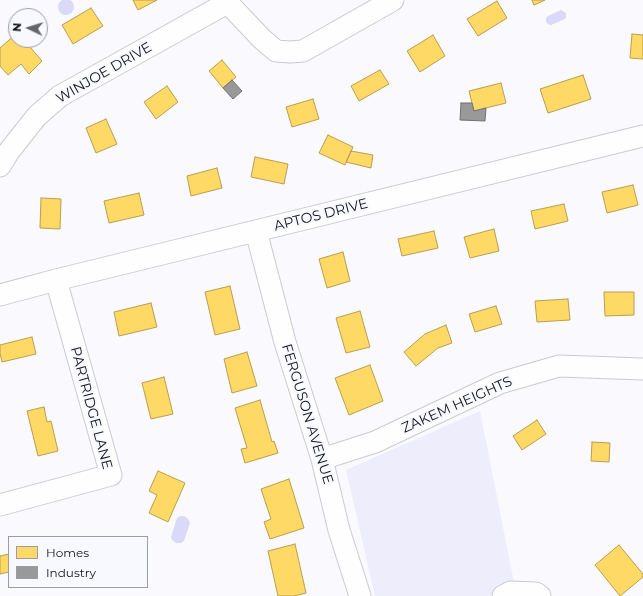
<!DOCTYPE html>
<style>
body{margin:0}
#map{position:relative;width:643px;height:596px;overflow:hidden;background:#f9f9fe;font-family:Montserrat,sans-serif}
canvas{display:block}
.legend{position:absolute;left:8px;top:536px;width:140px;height:52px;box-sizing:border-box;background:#f8f8ff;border:1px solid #9c9ca5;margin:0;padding:5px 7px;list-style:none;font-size:12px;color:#13131d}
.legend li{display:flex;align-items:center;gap:8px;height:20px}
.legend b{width:20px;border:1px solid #9c9ca5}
.north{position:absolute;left:8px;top:8px;width:40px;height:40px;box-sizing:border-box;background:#f8f8ff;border:1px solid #9c9ca5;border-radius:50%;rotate:274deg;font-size:11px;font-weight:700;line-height:16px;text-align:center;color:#13131d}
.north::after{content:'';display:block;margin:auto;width:14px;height:18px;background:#64646c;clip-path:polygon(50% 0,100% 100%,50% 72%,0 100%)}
</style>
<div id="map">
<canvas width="643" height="596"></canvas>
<ul class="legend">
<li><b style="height:11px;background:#ffd966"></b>Homes</li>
<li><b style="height:11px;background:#999"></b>Industry</li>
</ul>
<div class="north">N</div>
</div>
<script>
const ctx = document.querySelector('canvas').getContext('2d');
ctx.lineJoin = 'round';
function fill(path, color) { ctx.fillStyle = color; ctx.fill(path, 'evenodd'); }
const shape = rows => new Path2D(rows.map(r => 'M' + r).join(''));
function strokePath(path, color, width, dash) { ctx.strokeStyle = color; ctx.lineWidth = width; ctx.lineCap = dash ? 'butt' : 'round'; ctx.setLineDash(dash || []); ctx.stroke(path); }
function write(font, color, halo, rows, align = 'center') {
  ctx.font = font + ' Montserrat,sans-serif'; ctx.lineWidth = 4; ctx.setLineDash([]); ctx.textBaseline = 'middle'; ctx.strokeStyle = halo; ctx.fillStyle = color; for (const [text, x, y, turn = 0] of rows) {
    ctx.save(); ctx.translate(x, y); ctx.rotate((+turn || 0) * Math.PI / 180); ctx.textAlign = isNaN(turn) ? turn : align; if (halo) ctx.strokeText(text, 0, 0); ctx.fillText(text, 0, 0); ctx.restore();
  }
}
fill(shape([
 [480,411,514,583,490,596,375,596,346,470]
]), '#ededfb');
fill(shape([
 '58 7a8 8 0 1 1 16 0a8 8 0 1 1-16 0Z',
 [561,10,566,13,566,17,565,19,551,25,548,24,546,22,546,18,548,16],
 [180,516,184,516,188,519,190,523,184,541,181,543,176,543,172,540,171,537,177,518]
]), '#dad9f9');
const homes = shape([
 [133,0,157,0,138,10,133,0],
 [532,0,545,0,534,5,532,0],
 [497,1,507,18,478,36,467,19,497,1],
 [91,8,103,26,73,44,62,25,91,8],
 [16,34,16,40,24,40,42,61,29,74,21,64,8,75,0,66,0,48,16,34],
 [632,34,643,35,643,59,630,58,632,34],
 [433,35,445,56,420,72,407,51,433,35],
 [222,60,236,77,223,88,209,71,222,60],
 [380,70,389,84,359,101,351,86,380,70],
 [583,75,591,99,548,113,540,89,583,75],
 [501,83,506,103,474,111,469,91,501,83],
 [167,86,178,102,156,119,144,102,167,86],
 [313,99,319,119,292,127,286,107,313,99],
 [106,119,117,144,96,153,86,128,106,119],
 [328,135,353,147,345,165,319,153,328,135],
 [351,151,373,155,371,168,346,162,351,151],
 [255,157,288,164,284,184,251,177,255,157],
 [217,168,222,188,191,196,187,176,217,168],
 [633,185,638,205,607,213,602,192,633,185],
 [139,193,144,215,109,223,104,201,139,193],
 [41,198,61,199,60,229,40,228,41,198],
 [564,204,568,221,535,229,531,211,564,204],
 [494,229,499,251,470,258,464,237,494,229],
 [434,231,438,248,402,256,398,239,434,231],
 [343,252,350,281,327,288,319,259,343,252],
 [230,286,240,329,215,335,205,292,230,286],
 [604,292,634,292,634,315,605,316,604,292],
 [568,299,570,320,537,322,535,301,568,299],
 [151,303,157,327,119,336,114,312,151,303],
 [496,306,502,324,475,332,469,314,496,306],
 [360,311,370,347,346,353,336,318,360,311],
 [446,325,452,343,438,348,416,366,404,352,425,334,446,325],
 [32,337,36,354,2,362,0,353,0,345,32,337],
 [247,352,257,386,232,393,224,359,247,352],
 [370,365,383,401,349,415,335,378,370,365],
 [164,377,173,414,151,419,142,383,164,377],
 [260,400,272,442,274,441,278,453,245,463,241,449,247,448,235,408,260,400],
 [44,407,47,422,51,421,58,451,38,456,27,411,44,407],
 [537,420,546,434,522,450,513,436,537,420],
 [592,442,610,443,609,462,591,461,592,442],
 [158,471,185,483,168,522,149,513,157,495,149,491,158,471],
 [289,479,304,528,270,539,264,522,271,519,261,489,289,479],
 [295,544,306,593,294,596,278,596,268,551,295,544],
 [619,545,643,574,643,577,620,596,595,565,619,545],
 [9,554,9,572,0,574,0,556,9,554]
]);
fill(homes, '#ffd966');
strokePath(homes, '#b89e50', 1);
const industry = shape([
 [232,80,242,91,233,99,223,88,232,80],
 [461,103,472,103,474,111,486,108,485,121,460,120,461,103]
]);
fill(industry, '#999');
strokePath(industry, '#717174', 1);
const minor = shape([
 [225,0,262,39,276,51,290,52,303,51,393,0],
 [0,166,10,150,37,116,60,96,227,3],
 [256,231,285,342,322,459,339,530,360,596],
 [0,295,56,280,643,136],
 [322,459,375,442,500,383,559,366,643,369],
 [0,505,111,475,56,280],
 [503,596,511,592,536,593,540,596]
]);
strokePath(minor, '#cacad2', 23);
strokePath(minor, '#fefeff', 21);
write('14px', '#13131d', '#f8f8ff', [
 ["WINJOE DRIVE",104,73,-30],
 ["APTOS DRIVE",321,215,-14],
 ["ZAKEM HEIGHTS",457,405,-24],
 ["PARTRIDGE LANE",91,408,75],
 ["FERGUSON AVENUE",307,414,73]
]);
</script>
